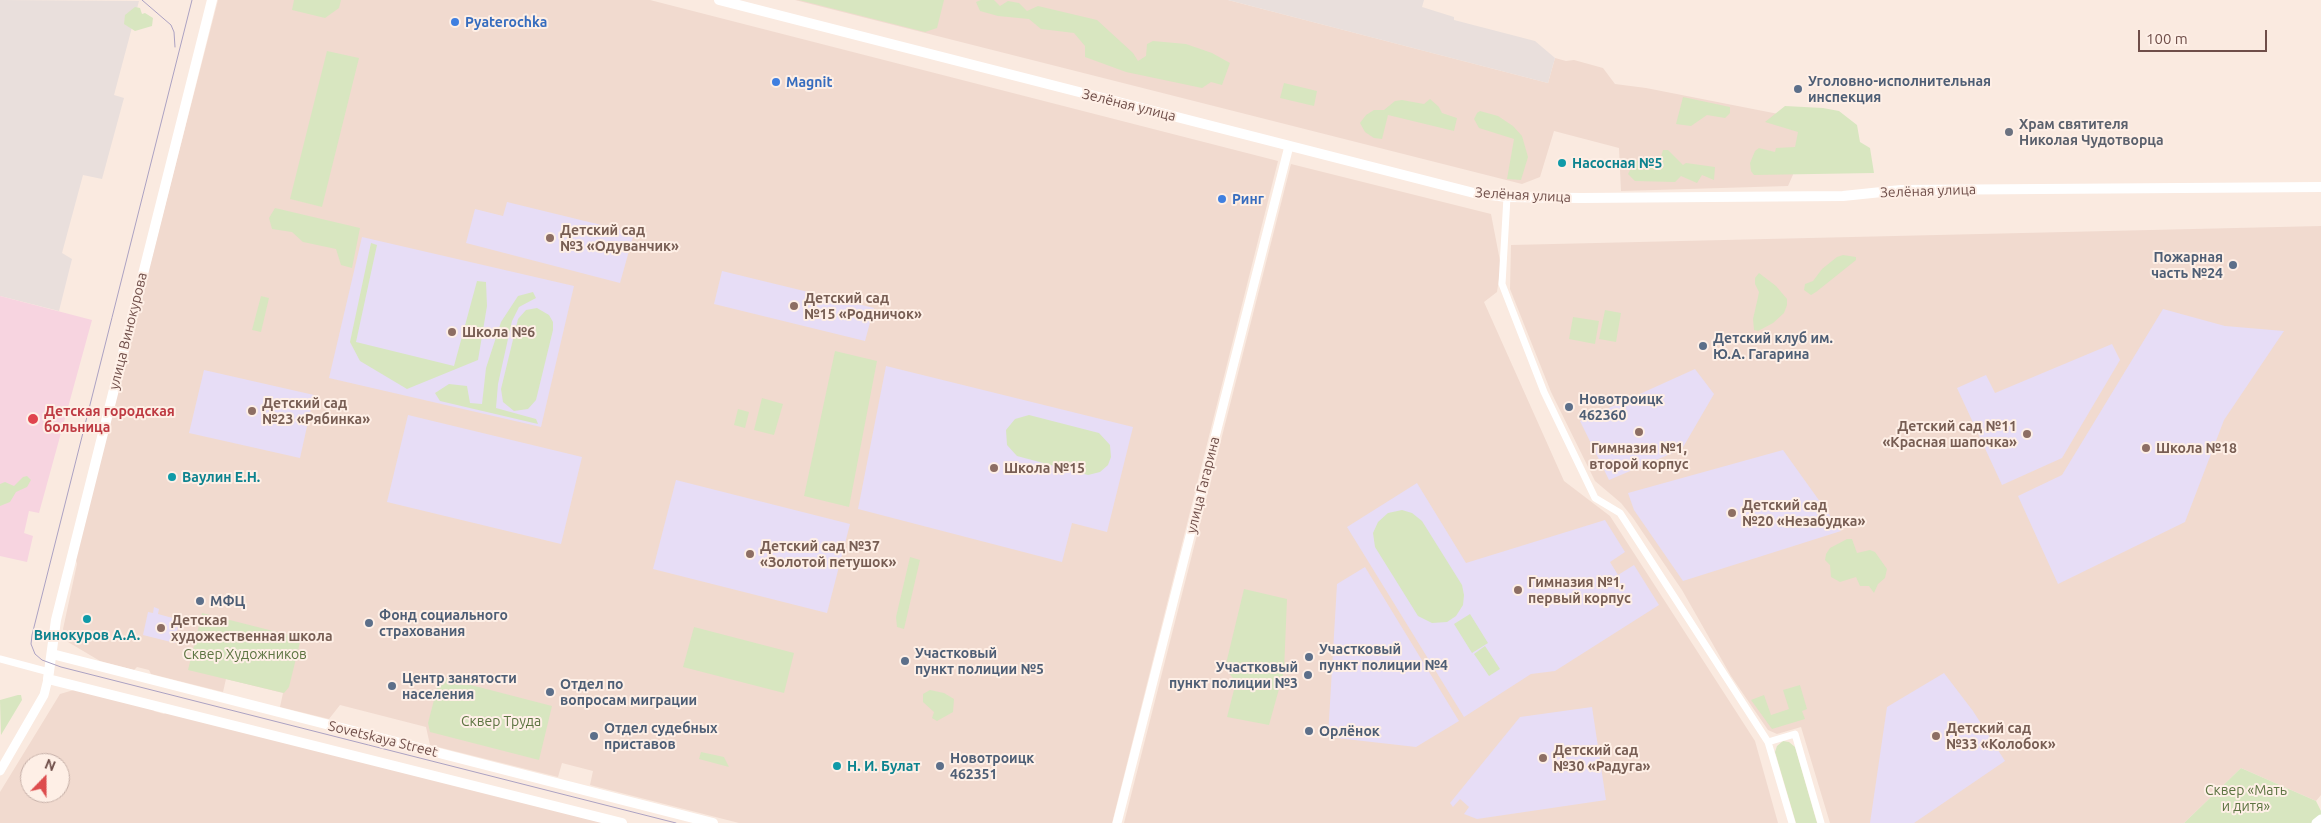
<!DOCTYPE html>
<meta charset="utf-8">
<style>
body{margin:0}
#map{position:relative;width:2321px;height:823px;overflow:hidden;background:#faeae0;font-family:Ubuntu,sans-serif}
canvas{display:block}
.north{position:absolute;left:20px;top:753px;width:50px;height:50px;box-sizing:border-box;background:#feefe6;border:1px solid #c5afa7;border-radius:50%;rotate:22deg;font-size:14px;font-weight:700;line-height:20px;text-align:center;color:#6f4e49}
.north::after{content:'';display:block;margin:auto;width:18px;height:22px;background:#dd4c4d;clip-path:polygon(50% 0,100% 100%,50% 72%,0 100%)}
.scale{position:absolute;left:2138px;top:30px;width:129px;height:22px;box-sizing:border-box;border:2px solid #6f4e49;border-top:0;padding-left:6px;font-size:15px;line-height:18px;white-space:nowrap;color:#6f4e49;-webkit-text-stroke:4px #feefe6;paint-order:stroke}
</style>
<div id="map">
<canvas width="2321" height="823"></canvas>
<div class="north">N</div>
<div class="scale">100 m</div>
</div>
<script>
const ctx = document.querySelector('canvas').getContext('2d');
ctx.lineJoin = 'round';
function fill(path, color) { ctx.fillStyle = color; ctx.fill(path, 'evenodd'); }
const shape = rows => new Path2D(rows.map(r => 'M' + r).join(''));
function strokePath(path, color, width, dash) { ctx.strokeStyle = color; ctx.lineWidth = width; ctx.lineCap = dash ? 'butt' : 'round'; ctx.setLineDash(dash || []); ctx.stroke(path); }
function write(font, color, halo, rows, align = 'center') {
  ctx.font = font + ' Ubuntu,sans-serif'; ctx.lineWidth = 4; ctx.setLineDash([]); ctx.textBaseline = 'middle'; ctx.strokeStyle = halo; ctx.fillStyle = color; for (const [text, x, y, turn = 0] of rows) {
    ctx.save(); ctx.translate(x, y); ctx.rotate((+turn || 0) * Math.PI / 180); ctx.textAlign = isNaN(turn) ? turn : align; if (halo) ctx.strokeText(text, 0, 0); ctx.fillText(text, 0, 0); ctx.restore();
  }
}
fill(shape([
 [218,0,650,0,1278,161,1112,823,739,823,590,785,593,771,562,763,558,777,430,745,426,727,340,705,329,719,280,707,283,693,226,679,223,692,151,674,149,670,137,667,134,670,100,661,68,642,63,629,77,564,75,556],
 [795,0,1228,0,1548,83,1555,58,1566,61,1574,60,1603,68,1615,84,1646,88,1809,120,1799,161,1788,186,1621,191,1619,148,1554,131,1540,177,1522,184],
 [1291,164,1491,214,1501,266,1497,292,1484,302,1564,481,1610,516,1755,741,1778,823,1124,823],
 [2321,226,2321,795,2316,801,2241,768,2184,823,1830,823,1801,727,1777,734,1768,730,1731,676,1682,590,1633,518,1621,503,1595,481,1551,392,1510,289,1511,245],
 [77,689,153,708,154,711,164,714,167,711,609,823,0,823,0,792,60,694],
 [30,763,60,763,60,793,30,793]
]), '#f1dacf');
fill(shape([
 [0,0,139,1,114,95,124,98,102,179,83,175,62,253,72,259,59,311,0,296],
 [1228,0,1424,0,1422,7,1454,17,1454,20,1535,41,1555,58,1548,83]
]), '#e9dfdc');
fill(shape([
 [507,202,634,233,620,283,466,243,475,209,503,216],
 [362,237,574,286,541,427,329,378],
 [722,271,874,308,865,341,714,304],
 [2163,309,2225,326,2284,331,2224,420,2185,522,2058,584,2018,496,2062,475],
 [2112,344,2120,360,2062,458,2002,485,1957,388,1986,375,1995,393],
 [886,366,1133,427,1107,532,1072,523,1062,562,858,509],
 [1695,369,1714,394,1682,449,1609,480,1580,421],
 [204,370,314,395,300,458,189,433],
 [408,415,582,457,561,544,387,502],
 [1783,450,1841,531,1683,581,1634,510,1628,493],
 [676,480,850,524,827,613,653,569],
 [1417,483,1466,563,1605,520,1625,552,1610,562,1618,575,1634,565,1659,605,1555,671,1531,674,1464,717,1347,527],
 [1365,567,1459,721,1416,747,1328,737,1337,584],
 [154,607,159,609,158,614,180,620,177,631,184,633,183,637,177,635,175,643,143,635,148,612,153,613],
 [1944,673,1973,711,2005,761,1914,823,1870,823,1887,707],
 [1592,707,1606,800,1477,819,1464,814,1469,807,1460,799,1453,807,1450,803,1520,717]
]), '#e7ddf6');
fill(shape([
 [0,296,92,320,39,513,29,511,24,533,33,536,27,562,0,556]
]), '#f7d4e0');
fill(shape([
 [294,0,341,0,339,8,325,18,292,10],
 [799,0,944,0,937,28,925,32],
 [981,0,994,0,1000,6,1008,1,1019,3,1027,11,1038,6,1097,20,1133,53,1138,61,1146,56,1147,44,1153,41,1186,44,1212,53,1230,63,1222,85,1211,82,1202,88,1126,72,1085,57,1085,46,1074,33,1041,29,1029,19,998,16,980,11,976,2],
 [135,7,140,8,142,14,145,13,153,18,152,26,135,31,124,24,125,15],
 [327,51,359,58,322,207,290,199],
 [1284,83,1317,91,1314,106,1280,98],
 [1683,97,1730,107,1730,113,1725,118,1707,115,1691,126,1676,124],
 [1430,99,1439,107,1442,113,1457,118,1454,131,1388,115,1382,139,1374,138,1365,132,1360,123,1366,115,1374,110,1384,110,1395,101,1402,100,1424,104],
 [1785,106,1823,108,1839,111,1857,125,1860,142,1870,148,1874,173,1754,175,1751,171,1750,163,1755,151,1759,148,1775,152,1776,148,1795,147,1798,132,1765,122],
 [1480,111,1498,116,1513,126,1522,136,1528,157,1521,180,1507,179,1514,139,1479,128,1474,119,1477,113],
 [1663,150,1668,150,1683,165,1686,163,1715,167,1714,180,1702,175,1697,183,1681,176,1675,182,1635,181,1628,174,1634,162,1642,159,1664,166,1660,160],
 [275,208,360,228,352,268,341,265,336,249,303,242,292,232,272,229,269,218],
 [371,243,377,245,356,342,454,366,477,281,486,282,487,306,478,360,407,389,360,361,350,342],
 [1843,255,1856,257,1856,260,1816,292,1811,295,1804,290,1805,284,1813,281,1822,269,1837,257],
 [1759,273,1776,286,1787,299,1787,305,1784,313,1773,323,1758,331,1754,330,1753,319,1758,297,1759,292,1755,284,1755,278],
 [533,292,536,298,519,307,512,321,498,384,496,408,536,419,538,424,440,401,435,393,449,384,467,386,470,403,482,404,486,368,501,322,518,296],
 [261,296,269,298,261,332,252,330],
 [537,308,549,315,553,322,553,330,536,400,528,409,514,411,503,402,501,389,518,319,526,310],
 [1605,310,1621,313,1616,342,1599,339],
 [1573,317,1599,321,1595,344,1569,339],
 [835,351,877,361,849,507,804,496],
 [762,398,783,404,774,435,754,430],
 [738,409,749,412,745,428,734,425],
 [1029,415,1099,433,1110,445,1111,457,1108,465,1100,472,1088,475,1017,456,1007,445,1006,430,1015,419],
 [27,476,31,480,27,487,16,492,10,502,0,506,0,484,5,482,14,486,23,477],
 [1402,510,1412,513,1422,521,1462,585,1464,595,1463,605,1456,616,1447,622,1432,623,1418,616,1375,547,1373,533,1378,522,1388,513],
 [1847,539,1852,539,1857,553,1870,550,1875,552,1887,569,1885,578,1878,584,1874,593,1869,586,1860,586,1856,577,1840,582,1831,577,1830,565,1825,560,1826,554,1830,548],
 [910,557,920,560,904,629,897,627,896,617],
 [1244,589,1287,599,1284,671,1269,725,1227,717,1236,682,1225,668],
 [202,613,301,638,289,687,284,693,188,670],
 [1470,614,1488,643,1472,653,1454,624],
 [694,627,794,653,784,693,683,667],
 [1485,646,1500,669,1489,676,1474,654],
 [440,677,552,706,539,760,430,732,428,723],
 [1800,685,1807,709,1802,711,1805,719,1772,729,1751,700,1764,695,1771,715,1789,709,1783,690],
 [930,690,944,693,954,699,953,712,937,721,932,718,934,712,923,702,923,694],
 [18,695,21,695,22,700,1,735,0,700],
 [1783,741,1789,742,1795,747,1817,823,1796,823,1775,752,1777,746],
 [701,752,724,757,729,767,699,759],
 [2241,768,2316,801,2321,811,2321,816,2312,823,2184,823]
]), '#d8e6c0');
strokePath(shape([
 [1507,197,1502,284,1544,392,1595,498,1620,513,1768,742,1792,823],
 [0,659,49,672],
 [1768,742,1795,734,1821,823]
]), '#fff', 7);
strokePath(shape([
 [0,771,44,695,48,679],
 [1117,823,1289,146],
 [2316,823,2321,819]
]), '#fff', 9);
strokePath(shape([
 [212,0,56,620,48,679,622,823],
 [719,0,1474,193,1507,197,1581,198,1843,196,1901,190,2321,187],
 [52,654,713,823]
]), '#fff', 10);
strokePath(shape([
 [142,0,171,25,174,32,175,47],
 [192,0,32,635,31,644,35,654,42,660,61,667,676,823]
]), '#aba1c2', 1);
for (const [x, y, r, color] of [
 [455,22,5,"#3f7fe0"],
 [776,82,5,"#3f7fe0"],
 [1798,89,5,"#5c6f8a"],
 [2009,132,5,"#6b7280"],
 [1562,163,5,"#0f9aa8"],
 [1222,199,5,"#3f7fe0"],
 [550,238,5,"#8d6e63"],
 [2233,265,5,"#5c6f8a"],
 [794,306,5,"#8d6e63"],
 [452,332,5,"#8d6e63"],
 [1703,346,5,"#5c6f8a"],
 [1569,407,5,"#5c6f8a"],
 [252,411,5,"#8d6e63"],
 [33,419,6,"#e0444e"],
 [1639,432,5,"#8d6e63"],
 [2027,434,5,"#8d6e63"],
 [2146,448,5,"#8d6e63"],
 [994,468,5,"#8d6e63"],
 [172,477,5,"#0f9aa8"],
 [1732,513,5,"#8d6e63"],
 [750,554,5,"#8d6e63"],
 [1518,590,5,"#8d6e63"],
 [200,601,5,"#5c6f8a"],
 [87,619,5,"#0f9aa8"],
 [369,623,5,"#5c6f8a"],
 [161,628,5,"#8d6e63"],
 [1309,657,5,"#5c6f8a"],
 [905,661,5,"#5c6f8a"],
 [1308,675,5,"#5c6f8a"],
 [392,686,5,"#5c6f8a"],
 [550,692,5,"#5c6f8a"],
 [1309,731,5,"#5c6f8a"],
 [594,736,5,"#5c6f8a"],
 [1936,736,5,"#8d6e63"],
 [1543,758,5,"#8d6e63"],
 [837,766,5,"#0f9aa8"],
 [940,766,5,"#5c6f8a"]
]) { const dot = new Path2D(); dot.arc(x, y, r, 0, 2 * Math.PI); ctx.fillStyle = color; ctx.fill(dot); strokePath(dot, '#feefe6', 2); }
write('bold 14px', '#366cbe', '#feefe6', [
 ["Pyaterochka",465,22],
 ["Magnit",786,82],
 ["Ринг",1232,199]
], 'left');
write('bold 14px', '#4e5e75', '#feefe6', [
 ["Уголовно-исполнительная",1808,81],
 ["инспекция",1808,97],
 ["Пожарная",2223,257,"right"],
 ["часть №24",2223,273,"right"],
 ["Детский клуб им.",1713,338],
 ["Ю.А. Гагарина",1713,354],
 ["Новотроицк",1579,399],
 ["462360",1579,415],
 ["МФЦ",210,601],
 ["Фонд социального",379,615],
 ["страхования",379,631],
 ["Участковый",1319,649],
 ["пункт полиции №4",1319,665],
 ["Участковый",915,653],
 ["пункт полиции №5",915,669],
 ["Участковый",1298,667,"right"],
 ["пункт полиции №3",1298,683,"right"],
 ["Центр занятости",402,678],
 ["населения",402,694],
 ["Отдел по",560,684],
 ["вопросам миграции",560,700],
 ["Отдел судебных",604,728],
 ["приставов",604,744],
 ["Орлёнок",1319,731],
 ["Новотроицк",950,758],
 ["462351",950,774]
], 'left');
write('14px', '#6f4e49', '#feefe6', [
 ["Зелёная улица",1129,105,14],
 ["Зелёная улица",1928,191,-2],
 ["Зелёная улица",1523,195,3],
 ["улица Винокурова",128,331,-76],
 ["улица Гагарина",1203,485,-76],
 ["Sovetskaya Street",383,739,14]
]);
write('bold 14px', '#5b616d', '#feefe6', [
 ["Храм святителя",2019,124],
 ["Николая Чудотворца",2019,140]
], 'left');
write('bold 14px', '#0d838f', '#feefe6', [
 ["Насосная №5",1572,163],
 ["Ваулин Е.Н.",182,477],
 ["Винокуров А.А.",87,635,"center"],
 ["Н. И. Булат",847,766]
], 'left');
write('bold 14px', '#785e54', '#feefe6', [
 ["Детский сад",560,230],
 ["№3 «Одуванчик»",560,246],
 ["Детский сад",804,298],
 ["№15 «Родничок»",804,314],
 ["Школа №6",462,332],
 ["Детский сад",262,403],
 ["№23 «Рябинка»",262,419],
 ["Детский сад №11",2017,426,"right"],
 ["«Красная шапочка»",2017,442,"right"],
 ["Гимназия №1,",1639,448,"center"],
 ["второй корпус",1639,464,"center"],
 ["Школа №18",2156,448],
 ["Школа №15",1004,468],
 ["Детский сад",1742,505],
 ["№20 «Незабудка»",1742,521],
 ["Детский сад №37",760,546],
 ["«Золотой петушок»",760,562],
 ["Гимназия №1,",1528,582],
 ["первый корпус",1528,598],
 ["Детская",171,620],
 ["художественная школа",171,636],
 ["Детский сад",1946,728],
 ["№33 «Колобок»",1946,744],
 ["Детский сад",1553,750],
 ["№30 «Радуга»",1553,766]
], 'left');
write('bold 14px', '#be3a42', '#feefe6', [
 ["Детская городская",44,411],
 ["больница",44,427]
], 'left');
write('14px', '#5d7442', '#feefe6', [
 ["Сквер Художников",245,654],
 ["Сквер Труда",501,721],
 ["Сквер «Мать",2246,790],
 ["и дитя»",2246,806]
]);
</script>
